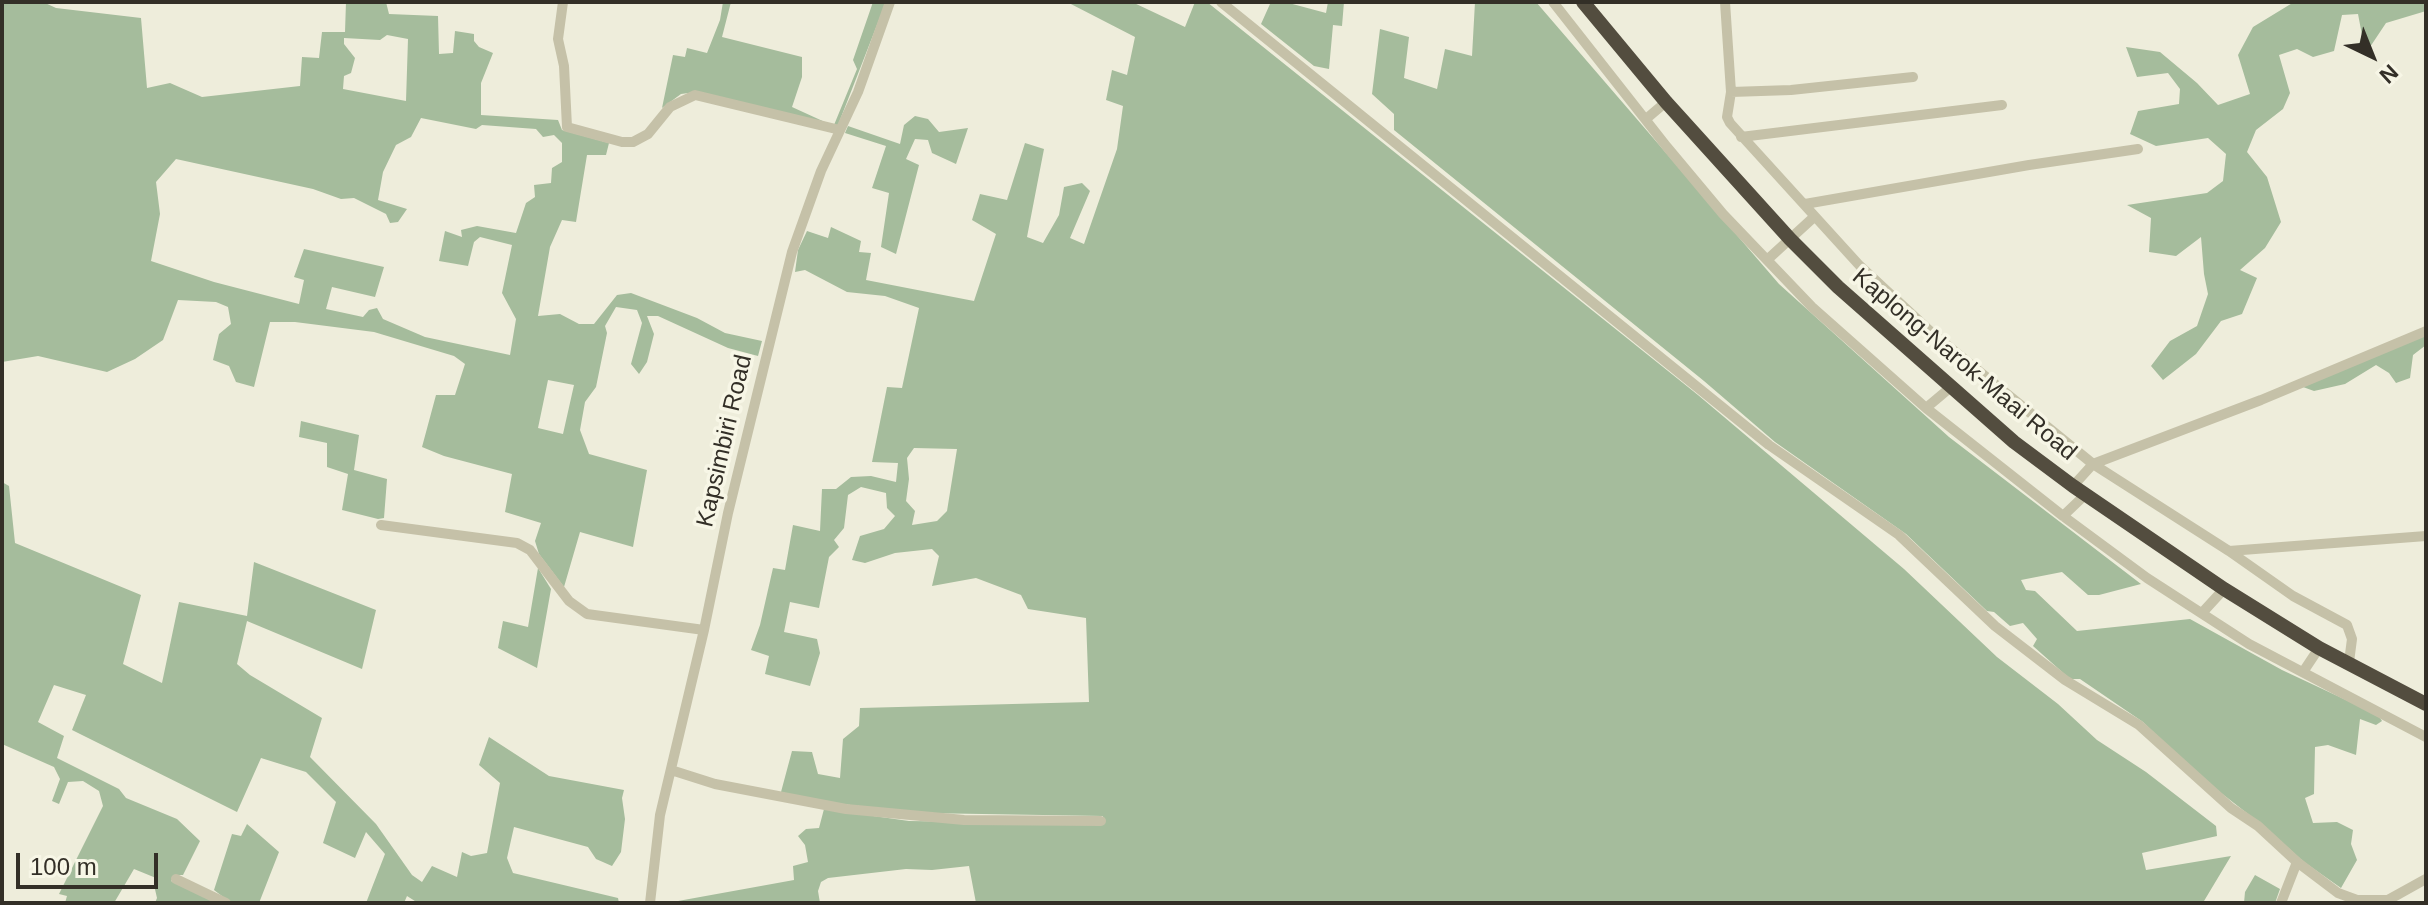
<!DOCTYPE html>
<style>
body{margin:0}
#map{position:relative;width:2428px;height:905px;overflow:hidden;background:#eeeddb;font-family:Arial,sans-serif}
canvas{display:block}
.frame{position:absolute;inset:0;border:4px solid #332f27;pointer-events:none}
.north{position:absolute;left:2332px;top:16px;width:80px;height:80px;-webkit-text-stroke:6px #f7f6e6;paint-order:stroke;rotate:137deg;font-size:22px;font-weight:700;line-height:32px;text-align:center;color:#332f27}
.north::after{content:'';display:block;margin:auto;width:28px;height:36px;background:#332f27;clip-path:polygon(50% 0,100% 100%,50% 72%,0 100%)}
.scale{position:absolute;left:16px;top:853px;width:142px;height:36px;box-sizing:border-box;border:4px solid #332f27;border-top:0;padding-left:10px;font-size:24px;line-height:28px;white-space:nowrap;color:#332f27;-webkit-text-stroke:6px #f7f6e6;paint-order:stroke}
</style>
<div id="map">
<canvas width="2428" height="905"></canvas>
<div class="frame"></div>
<div class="north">N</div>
<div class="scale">100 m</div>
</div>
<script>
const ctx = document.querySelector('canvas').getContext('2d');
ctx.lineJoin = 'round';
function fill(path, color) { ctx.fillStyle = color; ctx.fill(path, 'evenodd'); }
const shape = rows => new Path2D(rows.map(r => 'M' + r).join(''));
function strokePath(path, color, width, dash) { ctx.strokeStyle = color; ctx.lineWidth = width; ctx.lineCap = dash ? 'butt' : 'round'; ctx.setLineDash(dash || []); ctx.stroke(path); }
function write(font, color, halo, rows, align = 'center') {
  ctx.font = font + ' Arial,sans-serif'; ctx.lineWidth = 7; ctx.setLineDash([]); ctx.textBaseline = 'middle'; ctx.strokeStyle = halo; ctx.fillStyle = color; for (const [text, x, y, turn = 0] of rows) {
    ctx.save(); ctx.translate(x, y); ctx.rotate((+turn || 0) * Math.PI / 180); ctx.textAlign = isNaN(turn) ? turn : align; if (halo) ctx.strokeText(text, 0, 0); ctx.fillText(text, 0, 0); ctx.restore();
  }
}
fill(shape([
 [2,2,43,2,56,8,141,18,147,88,170,83,202,97,300,86,302,57,319,58,322,32,345,32,346,2,386,2,389,14,438,16,439,54,453,53,455,31,474,34,474,41,479,47,493,53,481,83,481,115,558,120,562,130,609,143,606,155,587,155,576,222,562,220,550,247,538,316,560,314,579,324,594,324,617,295,631,293,697,318,725,333,762,341,758,356,728,348,658,316,647,316,654,334,647,362,639,374,631,364,642,323,637,310,616,307,605,326,607,333,596,387,585,402,580,430,589,454,647,470,633,547,580,532,564,587,539,554,535,541,541,523,505,512,512,474,444,456,422,447,436,395,455,395,465,364,454,356,374,332,295,322,270,322,254,387,236,382,229,366,213,360,219,334,231,324,228,307,216,302,178,300,163,340,135,359,107,372,38,356,2,362],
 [387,35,408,39,406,101,343,89,344,76,351,73,355,58,344,44,344,38,380,40],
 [421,118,476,129,482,125,536,129,543,137,554,135,562,143,562,162,552,168,551,183,534,185,535,197,526,203,516,233,477,226,461,230,462,237,445,231,439,261,468,266,474,242,480,237,512,245,502,293,516,319,510,355,425,337,383,319,377,308,369,310,363,317,326,309,332,287,375,297,384,267,304,249,294,277,304,280,299,304,214,282,151,261,160,214,156,182,176,159,313,189,341,199,354,198,386,214,390,223,398,222,407,209,378,200,383,172,396,145,411,137],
 [548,380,574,385,563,434,538,428],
 [723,2,731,2,722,37,802,57,802,77,792,107,827,123,696,92,681,94,662,108,673,55,685,57,687,48,707,53,720,20],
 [873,2,886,2,838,125,834,125,857,69,853,60],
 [1067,2,1132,2,1185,27,1195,2,1207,2,1698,395,1904,569,1997,657,2058,704,2097,740,2146,772,2216,826,2217,836,2142,853,2146,870,2231,856,2204,901,2193,903,976,903,969,866,932,870,906,869,828,878,821,882,818,891,820,903,667,903,794,880,793,866,808,862,805,845,798,836,806,829,819,828,824,809,909,821,1103,824,1103,816,922,813,824,802,781,792,792,751,812,752,818,774,840,778,843,739,859,726,860,708,1089,702,1086,618,1028,609,1021,595,976,578,932,586,939,556,932,549,895,553,865,563,852,560,860,536,884,529,895,516,887,508,886,493,861,487,848,495,844,528,834,540,839,547,829,557,819,608,790,602,784,632,817,639,820,653,810,686,765,674,769,656,751,650,760,625,773,568,785,570,793,525,820,531,822,489,836,489,851,477,871,476,896,482,898,463,872,462,887,387,902,388,919,308,885,296,847,292,805,270,795,272,798,250,807,231,828,238,831,227,861,241,859,252,871,253,866,280,974,301,996,234,972,220,980,194,1007,200,1025,143,1044,149,1027,237,1043,243,1059,215,1064,187,1082,183,1090,191,1070,238,1084,244,1117,149,1123,106,1106,100,1112,70,1127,75,1135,37],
 [914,448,957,449,947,511,937,521,912,525,915,511,906,501,909,479,907,458],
 [1285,2,1326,13,1328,2,1344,2,1342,26,1333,25,1329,69,1314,66,1261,24,1270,4],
 [1475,2,1536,2,1779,284,1949,437,2141,584,2099,595,2088,595,2062,572,2021,580,2026,590,2035,591,2077,631,2190,619,2282,670,2378,715,2382,721,2376,725,2360,719,2356,755,2328,745,2315,747,2314,794,2305,798,2313,823,2337,822,2353,830,2351,844,2357,860,2341,888,2304,862,2266,828,2198,775,2143,722,2080,679,2070,679,2033,646,2037,639,2023,623,2010,626,1994,612,1987,611,1906,534,1775,442,1704,381,1394,130,1394,114,1372,94,1380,29,1409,37,1404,78,1437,89,1445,49,1472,56],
 [2294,2,2426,2,2426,11,2386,23,2370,47,2357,50,2362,35,2358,14,2342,15,2334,51,2313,57,2297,49,2279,55,2290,93,2283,109,2256,130,2247,152,2267,177,2281,222,2265,248,2240,270,2257,278,2242,314,2221,321,2196,354,2163,380,2151,366,2170,341,2197,326,2208,294,2204,274,2201,237,2176,256,2149,252,2151,218,2127,205,2207,193,2223,181,2226,154,2208,138,2156,146,2130,134,2138,111,2179,104,2180,89,2168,73,2137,77,2126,47,2160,52,2197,83,2218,105,2250,94,2238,55,2253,27],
 [915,116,928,119,939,132,968,128,956,164,932,153,928,140,915,139,906,159,919,165,896,254,881,247,889,193,872,188,886,146,845,133,848,126,900,144,904,125],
 [2426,334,2426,345,2413,355,2410,378,2396,383,2389,373,2376,365,2345,384,2314,391,2303,387],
 [301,421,359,435,354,470,387,479,384,518,378,519,342,510,348,474,327,467,327,443,299,437],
 [2,482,9,486,15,543,141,595,123,664,162,683,179,602,247,616,254,562,376,610,362,669,247,621,237,664,250,675,322,718,310,757,376,824,412,875,422,882,432,866,457,877,462,852,471,856,487,853,500,783,479,765,489,737,549,776,624,790,622,798,625,819,621,852,612,866,596,859,588,847,514,827,507,858,513,873,618,898,619,903,418,903,407,896,404,903,366,903,385,854,366,832,355,858,323,843,336,802,306,772,261,758,237,812,72,730,86,695,54,685,38,722,64,736,57,758,119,789,126,798,177,819,200,841,183,875,175,875,171,881,219,903,155,903,157,898,154,885,156,878,134,869,114,903,65,903,67,896,59,894,103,806,99,791,83,781,68,782,59,804,52,801,60,779,54,767,2,744],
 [538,568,551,589,537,668,498,648,503,621,528,627],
 [247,824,279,852,259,903,231,903,214,890,232,834,241,836],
 [2255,875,2280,889,2275,903,2244,903,2245,892]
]), '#a5bc9c');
strokePath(shape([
 [563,2,558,39,564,66,567,127,622,142,633,142,648,134,670,107,695,95,840,130],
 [1221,2,1769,445,1899,535,1995,626,2065,680,2139,725,2231,808,2258,826,2297,862,2338,893,2357,900,2388,900,2426,879],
 [1553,2,1667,147,1723,214,1812,307,1926,408,2063,516,2147,578,2249,644,2426,737],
 [1725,2,1731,92,1727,117,1730,123,1860,266,1932,333,2093,464,2229,551,2293,596,2347,625,2352,639,2349,662],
 [1731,92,1791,90,1913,77],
 [1646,119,1666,102],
 [1741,137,2002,105],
 [1805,204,2029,165,2138,149],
 [1767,260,1814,217],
 [1926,408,1951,387],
 [2073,486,2093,464,2261,400,2426,331],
 [2063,516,2086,494],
 [381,525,517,543,530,550,569,601,587,614,704,630],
 [2229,551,2426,536],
 [2202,613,2224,589],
 [2303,672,2319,648],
 [671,770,715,784,846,809,964,820,1101,821],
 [176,879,226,903],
 [650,903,660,815,704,630,728,513,792,252,821,171,858,92,890,2],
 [2281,903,2297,862]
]), '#c5c1a8', 10);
strokePath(shape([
 [1583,2,1666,102,1790,239,1838,287,2014,442,2073,486,2224,589,2319,648,2426,704]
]), '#534d3f', 14);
write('24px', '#332f27', '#f7f6e6', [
 ["Kaplong-Narok-Maai Road",1964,365,40],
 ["Kapsimbiri Road",725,441,-77]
]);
</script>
